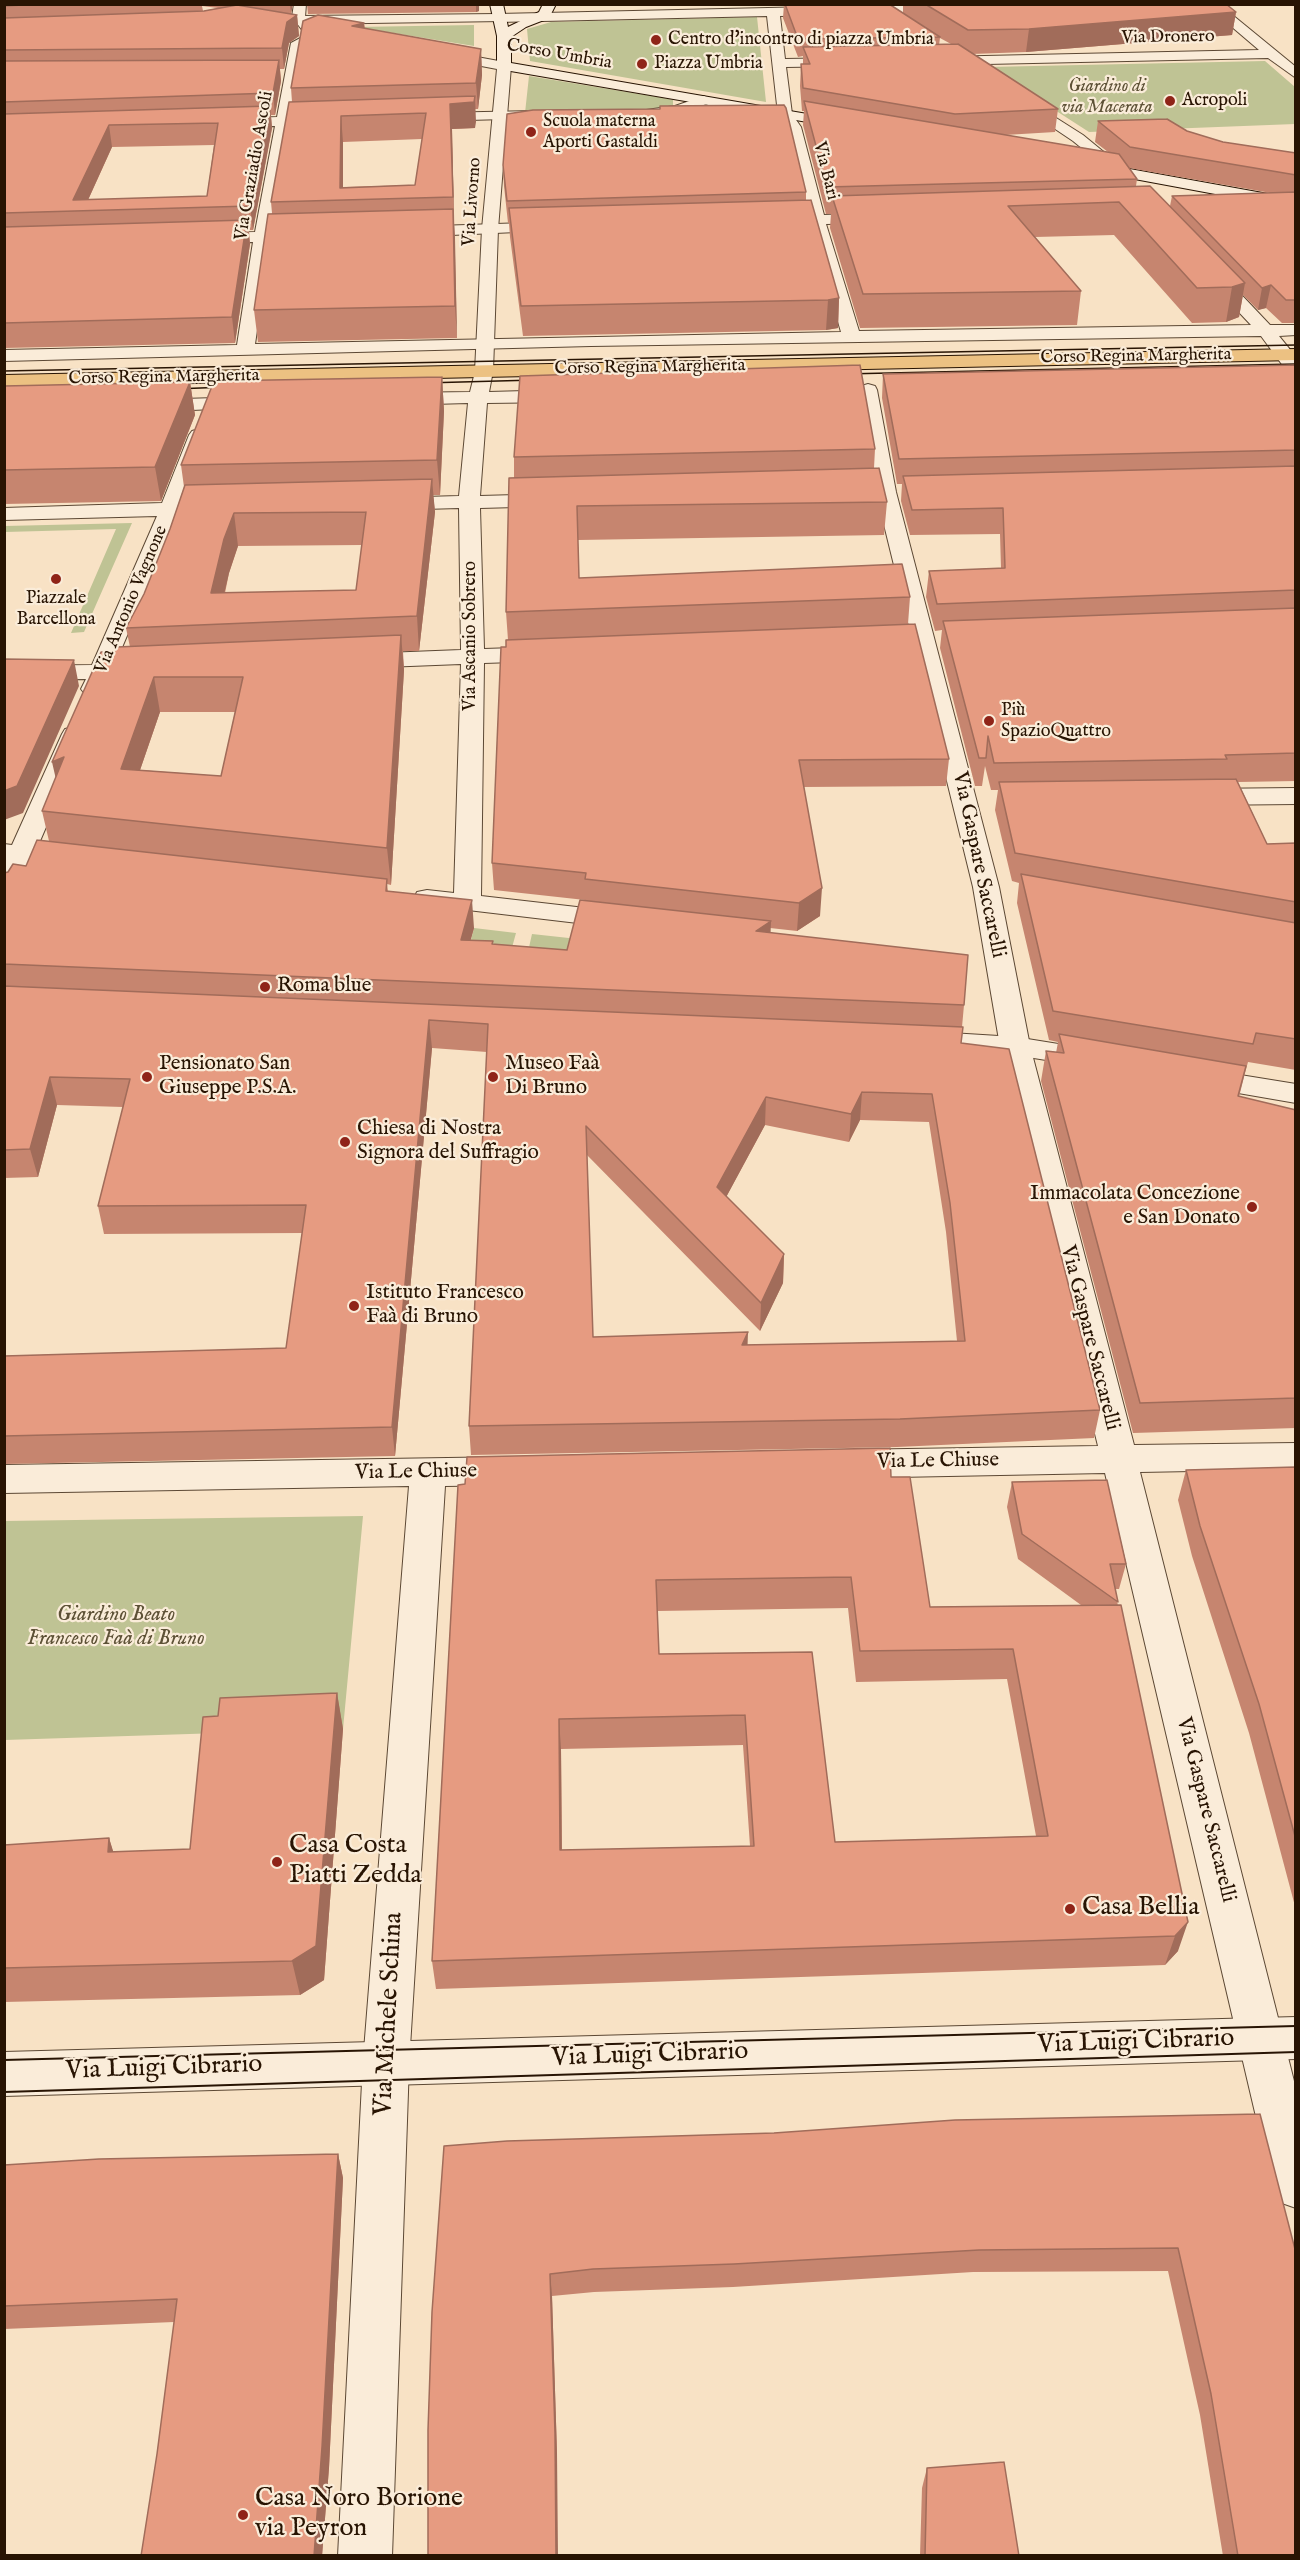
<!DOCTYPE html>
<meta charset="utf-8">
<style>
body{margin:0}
#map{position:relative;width:1300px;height:2560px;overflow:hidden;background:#f8e2c5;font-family:"IM FELL English",serif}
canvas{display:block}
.frame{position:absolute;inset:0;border:6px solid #281403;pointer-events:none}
</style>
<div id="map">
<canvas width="1300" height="2560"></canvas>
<div class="frame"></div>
</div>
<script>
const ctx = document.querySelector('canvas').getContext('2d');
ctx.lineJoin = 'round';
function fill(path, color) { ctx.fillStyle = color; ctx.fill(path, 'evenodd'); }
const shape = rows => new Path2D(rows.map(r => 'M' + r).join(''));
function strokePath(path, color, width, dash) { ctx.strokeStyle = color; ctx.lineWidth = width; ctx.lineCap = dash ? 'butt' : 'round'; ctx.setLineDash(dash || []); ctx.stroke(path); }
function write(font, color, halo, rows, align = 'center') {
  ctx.font = font + ' "IM FELL English",serif'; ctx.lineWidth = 4.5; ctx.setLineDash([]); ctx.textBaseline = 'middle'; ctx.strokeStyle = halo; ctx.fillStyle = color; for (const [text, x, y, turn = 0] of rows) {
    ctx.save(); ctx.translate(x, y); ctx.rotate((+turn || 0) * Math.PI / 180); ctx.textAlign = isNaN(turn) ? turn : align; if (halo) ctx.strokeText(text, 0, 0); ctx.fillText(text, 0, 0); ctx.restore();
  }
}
fill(shape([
 [757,17,766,102,530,61,527,29,551,22],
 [474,25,474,46,356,27],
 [1265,61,1295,87,1295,124,1089,132,988,67],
 [529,76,664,98,673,100,673,106,653,112,525,113],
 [132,523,84,632,71,633,116,529,5,532,5,526],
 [474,928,516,933,505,973,463,971],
 [532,934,578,939,568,977,523,974],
 [363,1516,343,1729,5,1740,4,1521]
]), '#bfc394');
const pedestrian = shape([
 [498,14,504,18,503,21,302,24,295,20,302,16,498,14]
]);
const minor = shape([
 [294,4,306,4,305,17,321,37,304,45,292,117,329,116,336,120,329,124,290,126,271,231,309,230,317,235,309,240,270,241,255,344,841,332,810,225,771,226,763,221,771,216,808,215,787,127,778,114,767,16,498,22,492,18,498,14,948,4,953,8,947,12,780,16,785,59,848,58,855,62,848,66,786,67,792,114,801,127,824,215,875,213,883,218,875,223,826,224,859,331,1251,325,1202,273,1205,269,1211,268,1217,269,1270,325,1296,325,1296,335,1279,336,1296,357,1296,375,1289,374,1261,336,591,346,4,361,4,350,237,345,253,242,204,243,196,238,204,233,255,232,275,126,228,127,221,123,228,119,277,117,291,43,306,35,292,17,294,4],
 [1205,4,1219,4,1296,67,1296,78,1268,58,939,65,932,61,939,57,1259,50,1205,4],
 [1020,95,1083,135,1133,176,1136,179,1133,182,1123,182,1073,141,1015,102,1013,99,1020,95],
 [704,96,711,100,709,103,682,113,644,118,637,114,639,111,675,106,704,96],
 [536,111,543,115,541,118,432,121,425,117,432,113,536,111],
 [554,222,560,224,562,227,560,230,408,237,400,232,408,227,554,222],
 [483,370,490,372,492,376,489,392,562,390,569,392,571,396,569,400,562,402,487,403,480,496,553,494,560,496,563,500,560,504,553,506,480,508,484,649,544,647,552,649,556,654,552,659,544,661,484,663,481,896,620,912,630,914,634,920,630,926,620,928,417,904,414,898,417,892,427,890,454,893,461,664,359,668,351,666,347,661,351,656,359,654,461,650,459,508,389,510,382,508,379,504,382,500,389,498,459,496,468,403,397,405,390,403,387,399,390,395,397,393,470,392,474,376,476,372,483,370],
 [868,384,875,386,877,390,896,492,999,887,1030,1046,1134,1445,1296,1443,1296,1469,1140,1472,1296,2089,1296,2208,1279,2202,1272,2185,1105,1473,844,1478,831,1474,826,1464,831,1454,844,1450,1098,1446,1000,1046,973,887,876,492,859,390,861,386,868,384],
 [250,397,257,399,260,403,257,407,149,412,142,410,139,406,142,402,149,400,250,397],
 [199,429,206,431,209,435,183,503,220,502,227,504,230,508,227,512,220,514,178,515,115,664,145,666,149,671,145,676,109,678,101,694,93,696,85,694,81,689,86,679,4,680,4,666,92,665,157,516,4,520,4,508,162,503,189,435,192,431,199,429],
 [74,727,83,729,86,734,37,848,74,852,83,854,87,860,83,866,74,868,30,863,13,898,4,900,4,844,12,845,62,734,65,729,74,727],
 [1296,788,1296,804,1201,805,1192,802,1188,797,1192,792,1201,789,1296,788],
 [511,1457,524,1461,529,1471,524,1481,511,1485,445,1486,409,2063,392,2556,338,2556,363,2063,409,1486,4,1493,4,1465,511,1457]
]);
const tertiary = shape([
 [439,50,504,62,511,66,498,229,493,371,491,375,484,377,477,375,475,371,482,229,497,69,434,57,432,54,434,51,439,50],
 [918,1031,1015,1037,1102,1051,1112,1054,1117,1060,1112,1066,1102,1069,1015,1055,908,1046,903,1040,908,1034,918,1031],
 [1197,1068,1296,1084,1296,1103,1186,1084,1182,1077,1186,1070,1197,1068],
 [1296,2017,1296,2059,4,2096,4,2052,1296,2017]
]);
const secondary = shape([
 [490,4,503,4,508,27,539,12,543,4,556,4,549,18,526,27,511,37,511,63,848,121,855,125,848,129,499,69,497,66,497,36,490,4],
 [1091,162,1296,199,1296,209,1086,170,1083,167,1086,164,1091,162]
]);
const primary = shape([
 [1296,349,1296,360,4,387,4,375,1296,349]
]);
strokePath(pedestrian, '#5c4834', 2);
strokePath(minor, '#5c4834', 2);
strokePath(tertiary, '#5c4834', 2);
strokePath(secondary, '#281403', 2);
strokePath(primary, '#281403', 2);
fill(pedestrian, '#faecd9');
fill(minor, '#faecd9');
fill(tertiary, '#faecd9');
fill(secondary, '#faecd9');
fill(primary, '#ecc182');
strokePath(shape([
 [4,371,1296,345],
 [844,374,1296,364],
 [424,383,535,380],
 [175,389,226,387]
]), '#281403', 1.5);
strokePath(shape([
 [4,2060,1296,2026],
 [4,2092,1296,2052]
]), '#281403', 2);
fill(shape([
 [4,4,293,4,291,14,297,15,299,36,289,43,284,69,280,69,281,81,275,115,271,115,272,128,253,230,249,230,250,244,235,343,4,348],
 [202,6,218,8,203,11],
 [214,145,207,196,88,200,112,147],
 [307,4,479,4,479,11,476,12,308,14],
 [784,4,889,4,903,13,903,4,1226,4,1236,12,1232,35,1026,52,972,54,1058,109,1055,132,1005,135,1108,152,1095,142,1098,121,1187,131,1223,142,1296,153,1296,323,1282,323,1266,308,1258,310,1243,295,1239,317,1226,322,1192,323,1114,235,1035,237,1081,291,1077,325,860,328,830,228,831,214,826,214,803,125,804,111,802,111,800,86,801,64,803,64,803,56,798,57,783,18],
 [940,38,951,44,939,45],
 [1129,168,1271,193,1172,196,1170,206,1136,186,1137,179],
 [364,23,365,29,481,49,482,75,478,109,475,109,475,128,452,129,457,338,258,342,254,310,272,213,271,202,292,102,291,88],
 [422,139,415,185,343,187,343,142],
 [503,165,806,192,806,200,839,298,838,328,826,330,523,336,510,237,509,223,508,223,504,186],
 [1296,365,1296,781,1238,782,1267,844,1296,843,1296,1070,1248,1062,1245,1073,1239,1097,1296,1110,1296,1428,1133,1433,1041,1081,1046,1051,1056,1053,1058,1042,1049,1040,1017,903,1019,883,1012,881,995,810,998,790,991,790,985,766,982,786,975,786,940,648,942,630,935,631,926,597,929,571,1001,568,1000,534,910,535,901,501,902,484,897,484,882,398,883,374],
 [442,377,444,411,440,495,433,495,435,512,419,651,403,651,404,670,391,885,387,884,388,891,474,928,470,941,493,944,567,950,585,901,585,900,494,890,492,863,506,647,508,640,506,612,514,478,514,457,875,449,874,468,887,502,884,535,578,540,579,578,910,597,908,624,949,759,946,786,804,787,820,916,797,931,770,928,770,932,964,1005,962,1027,961,1043,1100,1410,1094,1438,897,1447,471,1455,469,1426,487,1052,432,1048,395,1456,4,1464,4,1356,286,1348,302,1233,104,1234,98,1206,123,1107,57,1105,38,1177,4,1178,4,873,26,866,49,841,42,811,114,652,130,647,126,628,144,594,170,529,184,487,181,465],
 [362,545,356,590,225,593,229,573,238,546],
 [160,712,235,712,221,776,140,770],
 [860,1120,929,1122,946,1232,957,1341,747,1345,593,1337,587,1155,760,1331,783,1283,784,1254,726,1197,765,1125,849,1142],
 [190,382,195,415,161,501,4,504,4,386],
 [1296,1467,1296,1910,1249,1733,1192,1556,1178,1500,1186,1470],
 [891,1477,930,1607,1081,1605,1018,1559,1007,1507,1012,1482,1126,1564,1119,1589,1115,1589,1178,1951,1165,1965,436,1989,432,1961,458,1485],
 [848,1608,856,1682,1007,1679,1036,1836,835,1842,812,1652,659,1654,657,1611],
 [743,1745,750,1846,562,1850,561,1749],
 [337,1693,343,1729,324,1980,300,1995,4,2002,4,1845,109,1838,113,1852,190,1849,218,1716],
 [444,2146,1296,2253,1296,2556,1223,2556,1200,2415,1168,2271,973,2272,733,2287,594,2292,552,2296,557,2453],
 [338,2154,343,2178,329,2468,322,2556,141,2556,157,2454,174,2322,4,2329,4,2165],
 [927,2468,1019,2556,920,2556,922,2488]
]), '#c6856f');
fill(shape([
 [290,4,293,4,291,13],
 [476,4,479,4,479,11,476,12],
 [1236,12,1232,35,1026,52,1029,29],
 [297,15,299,36,289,43,284,69,282,48,287,22],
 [364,23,366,48,352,26],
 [481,49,482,75,478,109,476,83],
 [279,60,281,81,275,115,273,93],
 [475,96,476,122,475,128,452,129,454,224,453,197,450,104],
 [270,106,272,128,253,230,250,206],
 [341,116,343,142,343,200,340,188],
 [109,125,112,147,83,211,73,200],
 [453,209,455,238,457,338,455,306],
 [247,220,250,244,235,343,232,317],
 [1245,283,1239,317,1226,322,1232,287],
 [1271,285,1266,308,1258,310,1262,288],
 [839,298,838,328,826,330,828,300],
 [442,377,444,411,440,495,437,460],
 [190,382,195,415,161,501,155,467],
 [432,479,435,512,419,651,417,616],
 [234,513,238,546,229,573,217,624,211,593,224,539],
 [401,635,404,670,391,885,387,848],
 [74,660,79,686,23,813,4,820,4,791],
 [154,677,160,712,128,805,121,769],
 [64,757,60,797,52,762],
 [822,888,820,916,797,931,799,903],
 [472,900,474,928,463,968,461,940],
 [771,921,770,949,756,931],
 [429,1020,432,1048,395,1456,392,1427],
 [50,1077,57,1105,38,1177,30,1149],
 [862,1092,860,1120,849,1142,851,1114],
 [766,1097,765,1125,716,1216,717,1187],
 [784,1254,783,1283,760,1331,761,1303],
 [748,1332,747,1361,742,1345],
 [337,1693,343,1729,324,1980,300,1995,292,1961],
 [559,1719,561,1749,562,1880,560,1850],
 [109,1838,120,1873,108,1852],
 [1188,1922,1178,1951,1165,1965,1175,1936],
 [338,2154,343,2178,329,2468,322,2556,314,2556],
 [550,2274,552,2296,557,2453,558,2556,556,2556]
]), '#a16c5a');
const building = shape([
 [4,4,43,4,4,6,4,4],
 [785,4,889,4,940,37,798,39,785,4],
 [925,4,1226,4,1236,12,1029,29,968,30,925,4],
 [237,5,297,15,287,22,282,48,4,50,4,18,204,11,237,5],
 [318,15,364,23,352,26,481,49,476,83,291,88,303,21,318,15],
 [958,44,1058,109,955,114,803,88,801,64,810,64,803,47,958,44],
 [279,60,273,93,4,102,4,61,279,60],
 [475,96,474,102,450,104,453,197,271,202,289,102,475,96],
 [426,113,415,185,340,188,341,116,426,113],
 [804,101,1119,154,1137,179,827,187,804,101],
 [784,105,786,108,806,192,507,201,503,165,507,114,533,110,660,109,660,106,784,105],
 [270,106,250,206,4,213,4,114,270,106],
 [218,123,207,196,73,200,109,125,218,123],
 [1167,119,1187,131,1223,142,1296,153,1296,175,1130,147,1098,121,1167,119],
 [1150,186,1245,283,1232,287,1197,288,1119,202,1008,206,1081,291,863,294,832,196,1150,186],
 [1296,192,1296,300,1286,300,1271,285,1262,288,1172,196,1296,192],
 [811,200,839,298,828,300,521,306,509,208,811,200],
 [453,209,455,306,254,310,268,214,453,209],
 [247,220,232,317,4,323,4,227,247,220],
 [860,365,875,449,514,457,520,376,860,365],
 [1296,365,1296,450,899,459,883,374,1296,365],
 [442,377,437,460,181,465,214,381,442,377],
 [190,382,155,467,4,470,4,386,190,382],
 [1296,466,1296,590,937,604,929,571,1005,568,1003,508,912,510,903,476,1296,466],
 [879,468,887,502,577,506,579,578,902,564,910,597,506,612,509,478,879,468],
 [432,479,417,616,126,628,144,594,170,529,185,485,432,479],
 [366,512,356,590,211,593,224,539,234,513,366,512],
 [1296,608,1296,753,1225,755,1227,759,994,763,988,736,986,758,979,758,943,621,1296,608],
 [915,624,949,759,799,760,822,888,799,903,585,879,586,873,492,863,501,647,506,647,506,640,915,624],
 [401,635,387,848,42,811,64,757,52,762,101,652,114,652,117,647,401,635],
 [154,677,243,677,221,776,121,769,154,677],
 [4,659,74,660,17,786,4,791,4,659],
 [1236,779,1267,844,1296,843,1296,902,1015,853,999,782,1236,779],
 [37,840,387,879,386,891,472,900,461,940,493,941,492,944,567,950,580,900,771,921,756,931,968,955,964,1005,4,964,4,873,8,872,13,864,26,866,37,840],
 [1021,874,1296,923,1296,1039,1256,1033,1253,1044,1053,1011,1021,874],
 [4,986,963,1027,961,1043,1009,1049,1100,1410,900,1419,469,1426,488,1024,429,1020,392,1427,4,1436,4,1356,286,1348,306,1205,98,1206,130,1079,50,1077,30,1149,4,1150,4,986],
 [862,1092,932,1094,950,1203,965,1341,742,1345,748,1332,593,1337,586,1126,761,1303,784,1254,717,1187,766,1097,851,1114,862,1092],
 [1059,1034,1246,1066,1238,1096,1296,1110,1296,1398,1140,1403,1046,1051,1064,1053,1059,1034],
 [890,1448,891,1477,910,1477,930,1607,1121,1605,1188,1922,1175,1936,432,1961,458,1485,465,1484,467,1457,890,1448],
 [851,1577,860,1651,1013,1649,1048,1836,835,1842,812,1652,659,1654,656,1580,851,1577],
 [745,1715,754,1846,560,1850,559,1719,745,1715],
 [1296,1467,1296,1840,1259,1704,1200,1526,1186,1470,1296,1467],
 [1107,1480,1126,1564,1110,1564,1118,1602,1022,1534,1012,1482,1107,1480],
 [337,1693,316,1946,292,1961,4,1968,4,1845,109,1838,108,1852,190,1849,203,1717,218,1716,220,1698,337,1693],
 [1260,2114,1296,2253,1296,2556,1238,2556,1211,2394,1178,2248,979,2250,734,2264,593,2269,550,2274,555,2433,556,2556,428,2556,428,2430,432,2312,444,2146,507,2141,774,2133,955,2120,1260,2114],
 [338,2154,322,2447,314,2556,141,2556,157,2454,177,2299,4,2306,4,2165,99,2159,338,2154],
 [1004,2462,1019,2556,925,2556,927,2468,1004,2462]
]);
fill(building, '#e69b81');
strokePath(building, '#a16c5a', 1.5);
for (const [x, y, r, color] of [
 [656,40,6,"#8f2418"],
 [642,64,6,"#8f2418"],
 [1170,101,6,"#8f2418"],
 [531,132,6,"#8f2418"],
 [56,579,6,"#8f2418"],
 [989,721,6,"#8f2418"],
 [265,987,6,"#8f2418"],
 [147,1077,6,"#8f2418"],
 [493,1077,6,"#8f2418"],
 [345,1142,6,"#8f2418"],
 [1252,1207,6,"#8f2418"],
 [354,1306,6,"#8f2418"],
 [277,1862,6,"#8f2418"],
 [1070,1909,6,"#8f2418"],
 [243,2515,6,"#8f2418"]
]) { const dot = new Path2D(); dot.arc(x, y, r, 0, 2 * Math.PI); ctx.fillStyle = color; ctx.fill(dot); strokePath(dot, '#faecd9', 2); }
write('18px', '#281403', '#faecd9', [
 ["Via Dronero",1168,38,-1],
 ["Corso Umbria",559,55,10],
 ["Via Graziadio Ascoli",255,166,-80],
 ["Via Bari",825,171,76],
 ["Via Livorno",473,202,-86],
 ["Corso Regina Margherita",1136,357,-1],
 ["Corso Regina Margherita",650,368,-1],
 ["Corso Regina Margherita",164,378,-1],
 ["Via Antonio Vagnone",132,600,-67],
 ["Via Ascanio Sobrero",471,636,-90]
]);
write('18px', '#281403', '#faecd9', [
 ["Centro d'incontro di piazza Umbria",668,40],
 ["Piazza Umbria",654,64],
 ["Acropoli",1182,101],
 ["Scuola materna",543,122],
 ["Aporti Gastaldi",543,143],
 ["Piazzale",56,599,"center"],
 ["Barcellona",56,620,"center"],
 ["Più",1001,711],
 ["SpazioQuattro",1001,732]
], 'left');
write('italic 18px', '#5d5136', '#faecd9', [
 ["Giardino di",1107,87],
 ["via Macerata",1107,108]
]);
write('21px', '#281403', '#faecd9', [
 ["Via Gaspare Saccarelli",978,865,78],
 ["Via Gaspare Saccarelli",1089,1338,76],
 ["Via Le Chiuse",938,1462,-1],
 ["Via Le Chiuse",416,1473,-1],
 ["Via Gaspare Saccarelli",1205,1810,76]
]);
write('21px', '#281403', '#faecd9', [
 ["Roma blue",277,987],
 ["Pensionato San",159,1065],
 ["Giuseppe P.S.A.",159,1089],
 ["Museo Faà",505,1065],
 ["Di Bruno",505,1089],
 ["Chiesa di Nostra",357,1130],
 ["Signora del Suffragio",357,1154],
 ["Immacolata Concezione",1240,1195,"right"],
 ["e San Donato",1240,1219,"right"],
 ["Istituto Francesco",366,1294],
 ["Faà di Bruno",366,1318]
], 'left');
write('italic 21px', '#5d5136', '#faecd9', [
 ["Giardino Beato",116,1616],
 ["Francesco Faà di Bruno",116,1640]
]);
write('26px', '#281403', '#faecd9', [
 ["Casa Costa",289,1847],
 ["Piatti Zedda",289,1877],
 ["Casa Bellia",1082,1909],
 ["Casa Noro Borione",255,2500],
 ["via Peyron",255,2530]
], 'left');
write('26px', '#281403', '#faecd9', [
 ["Via Michele Schina",390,2014,-87],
 ["Via Luigi Cibrario",1136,2043,-2],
 ["Via Luigi Cibrario",650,2056,-2],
 ["Via Luigi Cibrario",164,2069,-2]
]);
</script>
